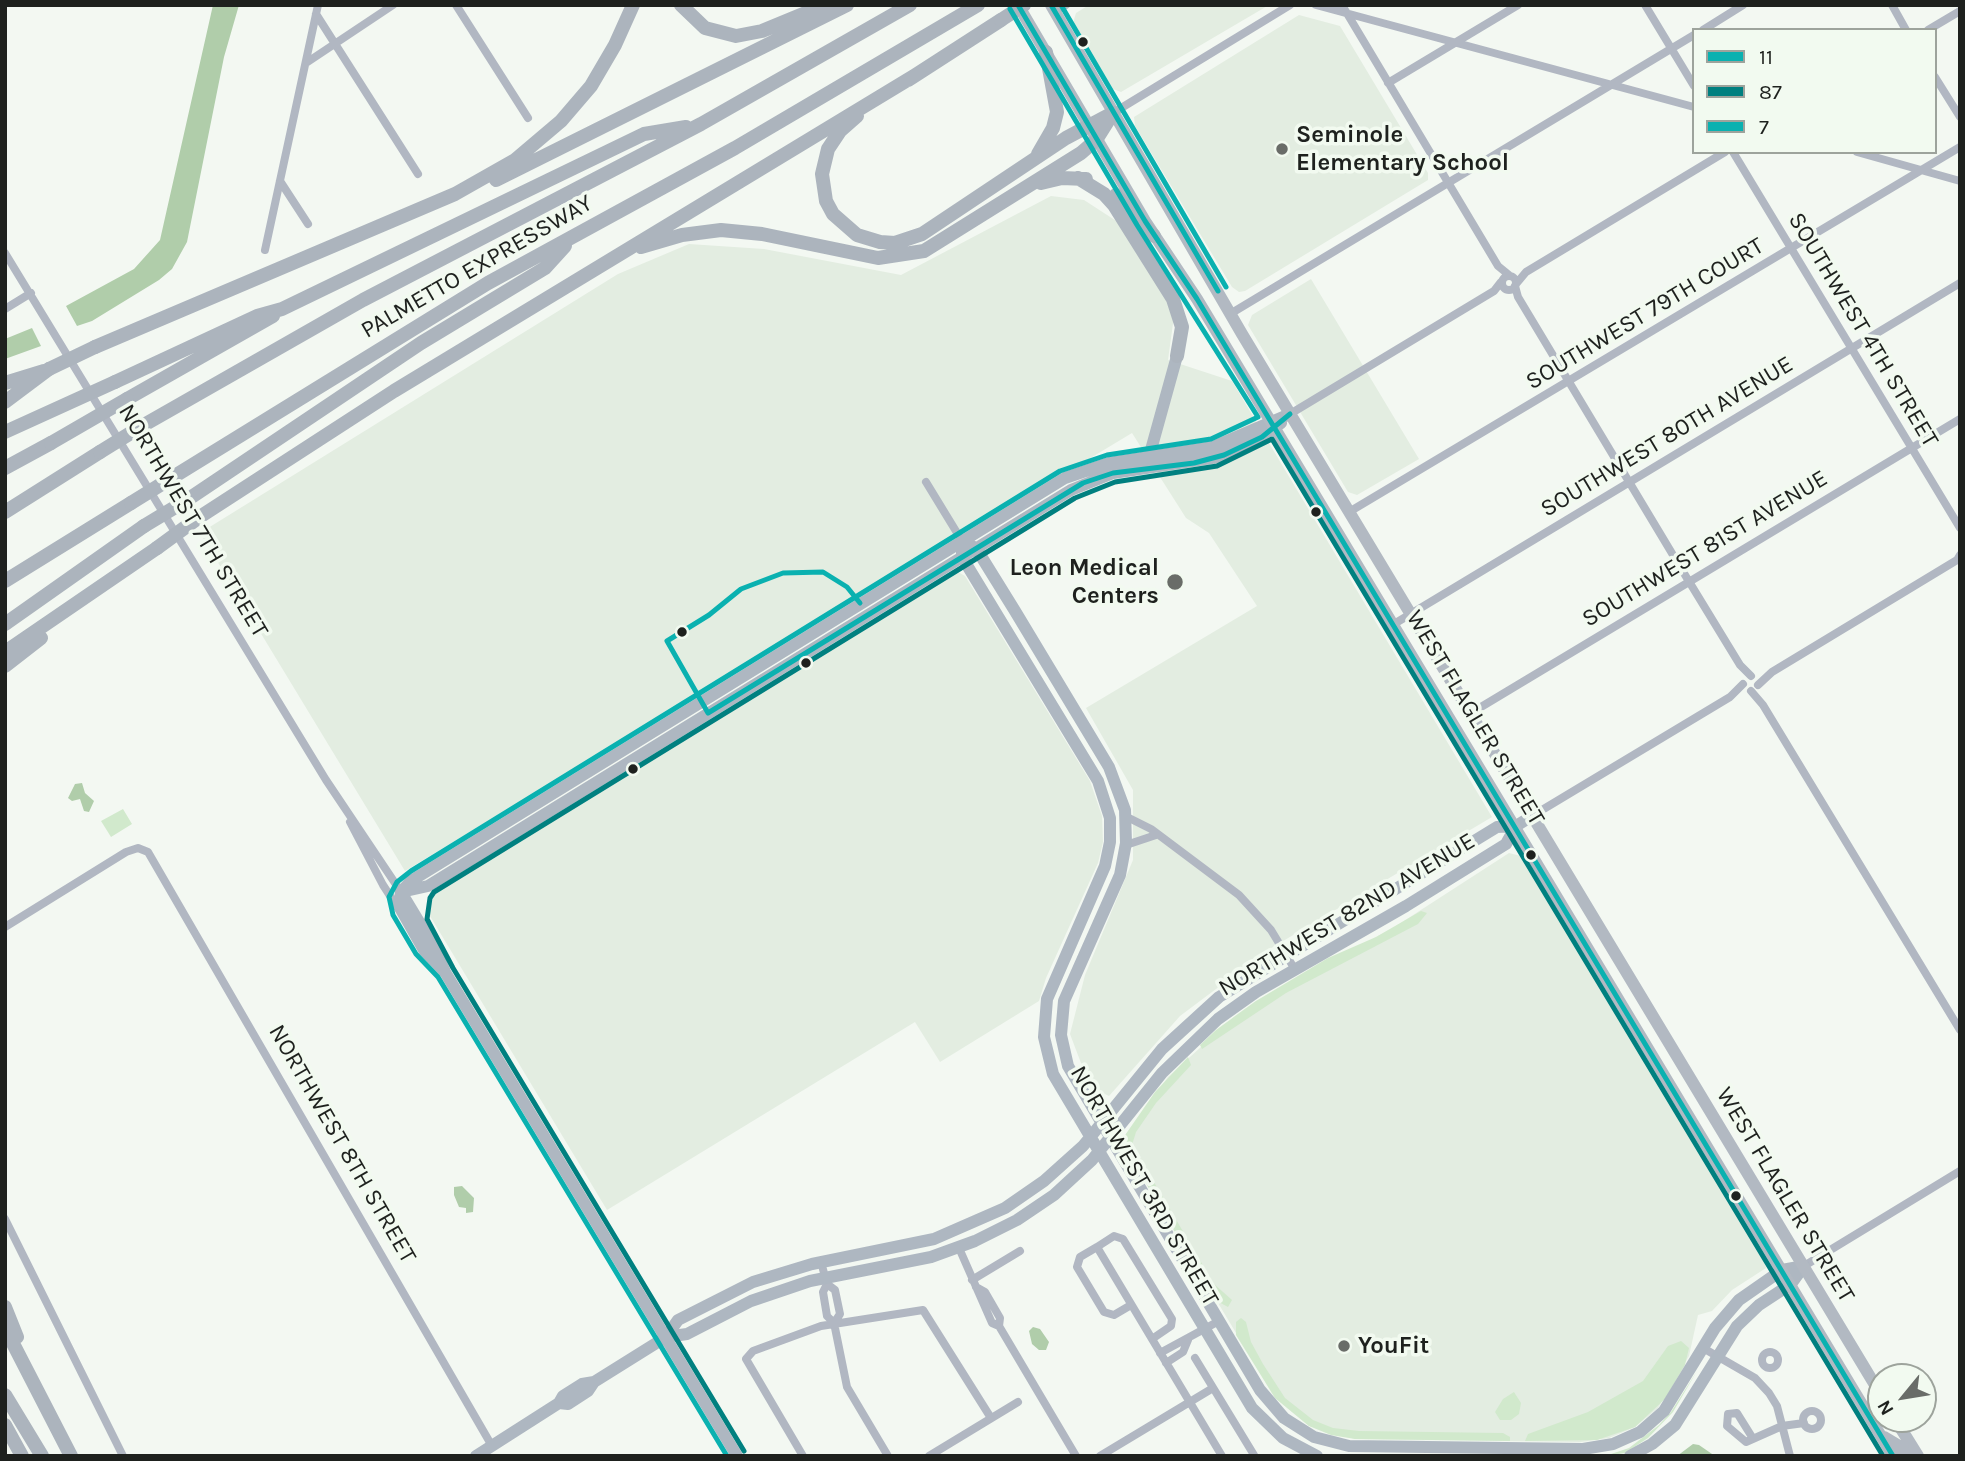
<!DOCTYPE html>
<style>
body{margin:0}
#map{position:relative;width:1965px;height:1461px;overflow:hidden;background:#f3f8f2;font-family:Karla,sans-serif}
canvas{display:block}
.frame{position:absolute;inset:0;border:7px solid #1e211e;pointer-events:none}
.legend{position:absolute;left:1692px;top:28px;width:245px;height:126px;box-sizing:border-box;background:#f2faf0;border:2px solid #9da39c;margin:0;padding:9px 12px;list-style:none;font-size:21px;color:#1e211e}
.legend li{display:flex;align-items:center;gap:14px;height:35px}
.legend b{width:35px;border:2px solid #9da39c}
.north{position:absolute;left:1867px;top:1363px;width:70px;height:70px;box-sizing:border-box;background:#f2faf0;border:2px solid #9da39c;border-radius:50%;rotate:240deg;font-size:19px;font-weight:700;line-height:28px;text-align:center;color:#1e211e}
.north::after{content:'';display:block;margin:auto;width:24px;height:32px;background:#696c68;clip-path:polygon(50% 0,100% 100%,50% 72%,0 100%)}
</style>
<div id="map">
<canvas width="1965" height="1461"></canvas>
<div class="frame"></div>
<ul class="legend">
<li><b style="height:9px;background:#0ab1b0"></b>11</li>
<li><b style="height:9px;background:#008080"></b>87</li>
<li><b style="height:9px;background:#0ab1b0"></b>7</li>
</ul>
<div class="north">N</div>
</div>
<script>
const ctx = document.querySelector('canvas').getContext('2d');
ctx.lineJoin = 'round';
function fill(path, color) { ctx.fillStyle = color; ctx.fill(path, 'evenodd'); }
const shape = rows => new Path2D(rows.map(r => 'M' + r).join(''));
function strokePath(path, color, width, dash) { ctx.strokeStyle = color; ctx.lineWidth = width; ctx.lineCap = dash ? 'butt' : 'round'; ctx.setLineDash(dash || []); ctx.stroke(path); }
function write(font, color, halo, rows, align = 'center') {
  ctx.font = font + ' Karla,sans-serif'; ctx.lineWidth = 7; ctx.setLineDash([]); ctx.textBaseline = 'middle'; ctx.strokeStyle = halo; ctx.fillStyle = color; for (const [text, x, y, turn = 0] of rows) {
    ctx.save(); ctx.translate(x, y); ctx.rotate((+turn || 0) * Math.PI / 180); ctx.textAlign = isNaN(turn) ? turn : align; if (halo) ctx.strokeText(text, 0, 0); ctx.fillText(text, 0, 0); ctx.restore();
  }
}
fill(shape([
 [1089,5,1269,5,1121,92,1113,89,1073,23,1076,13],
 [1299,15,1340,26,1428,173,1428,180,1245,291,1239,292,1232,287,1135,126,1134,117],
 [1051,196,1084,200,1124,226,1175,309,1168,360,1232,381,1492,817,1268,950,1180,1016,1109,1096,1090,1087,1070,1034,1085,975,1133,860,1133,790,1086,708,1257,606,1209,533,1186,518,1132,433,405,871,200,533,618,274,689,244,764,249,901,275],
 [1311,279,1419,459,1357,495,1348,492,1248,325,1252,315],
 [958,572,965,576,1090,781,1102,816,1103,842,1098,863,1046,978,1039,1001,940,1062,915,1022,607,1210,427,911,428,897],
 [1509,853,1521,856,1763,1256,1766,1268,1732,1290,1712,1311,1698,1315,1689,1356,1658,1408,1635,1427,1609,1438,1581,1442,1355,1439,1309,1426,1275,1398,1121,1141,1168,1077,1235,1016,1256,1001,1393,928]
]), '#e3ede1');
fill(shape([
 [123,809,132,824,111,837,101,821],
 [1421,911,1427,913,1418,924,1286,993,1202,1049,1200,1045,1216,1030,1256,1001,1328,958,1376,937],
 [1188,1057,1191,1065,1156,1103,1136,1132,1132,1145,1214,1284,1232,1300,1228,1307,1215,1300,1121,1141,1155,1092],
 [1241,1318,1246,1322,1251,1342,1263,1364,1285,1398,1313,1420,1333,1428,1359,1431,1503,1433,1510,1437,1510,1441,1355,1439,1331,1435,1309,1426,1275,1398,1236,1335,1236,1322],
 [1681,1341,1689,1348,1685,1365,1665,1399,1635,1427,1597,1440,1525,1441,1528,1434,1588,1412,1643,1381,1668,1346],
 [1697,1371,1673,1412,1648,1438,1625,1453,1605,1456,1629,1448,1659,1425,1671,1412],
 [1514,1392,1521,1403,1519,1414,1511,1420,1500,1420,1495,1412,1503,1399]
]), '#d1e9cc');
fill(shape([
 [213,5,239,5,224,57,187,242,172,269,159,280,92,321,77,326,66,306,134,269,160,240],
 [32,328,41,346,5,359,5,339],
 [82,783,85,793,94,801,89,812,84,811,80,799,72,801,68,798,75,784],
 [462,1186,474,1198,473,1212,466,1213,466,1208,459,1207,454,1195,454,1187],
 [1033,1327,1040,1329,1049,1342,1046,1350,1039,1350,1032,1344,1029,1331],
 [1693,1444,1699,1445,1715,1456,1677,1456]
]), '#b0cdaa');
strokePath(shape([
 [456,5,528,118],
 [1316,5,1694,107],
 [1342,5,1498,266,1509,275],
 [1645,5,1694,86],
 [1892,5,1906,30],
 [1055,12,1066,5],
 [316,14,418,174],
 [1703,30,1743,5],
 [1928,30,1960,11],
 [306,63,393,5],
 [1935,77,1960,117],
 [1388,83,1518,5],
 [1113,113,1290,5],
 [1733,152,1960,528],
 [1857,152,1960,181],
 [280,181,308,224],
 [265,250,318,5],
 [5,253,326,780,401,892],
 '1502 283a7 7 0 1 1 14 0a7 7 0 1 1-14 0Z',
 [1516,284,1526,272,1725,152],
 [1515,286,1518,297,1682,570,1740,665,1751,676],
 [5,309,31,293],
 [1230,314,1694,35],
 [1290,414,1494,291,1501,282],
 [926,482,962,541],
 [1349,512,1960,147],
 [1394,624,1960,283],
 [1758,685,1772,672,1957,560,1960,555],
 [1751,691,1763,705,1960,1030],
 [1471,713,1960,419],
 [1125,816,1151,829,1239,895,1271,930,1294,968],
 [1532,816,1730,697,1743,684],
 [350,822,383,885,398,908],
 [1126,845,1156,835],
 [5,927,126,852,138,848,148,852,492,1446],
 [5,1219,123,1456],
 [1097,1247,1114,1236,1123,1239,1172,1319,1171,1326,1152,1339],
 [959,1248,992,1323,999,1326,1076,1456],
 [821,1262,827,1284,823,1292,827,1316,834,1323,840,1314,835,1290,827,1284],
 [1804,1266,1960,1171],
 [972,1280,1020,1251],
 [976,1287,985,1292,1000,1318,999,1326],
 [1131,1305,1114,1315,1104,1312,1077,1267,1080,1257,1097,1247,1222,1456],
 [834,1323,847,1387,888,1456],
 [1703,1348,1755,1378,1769,1393,1777,1406,1790,1456],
 '1762 1360a8 8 0 1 1 16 0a8 8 0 1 1-16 0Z',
 [1160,1353,1219,1321],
 [1195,1358,1254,1455],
 [1166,1363,1183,1352,1188,1340],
 '1803 1420a9 9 0 1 1 18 0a9 9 0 1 1-18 0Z',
 [1752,1437,1737,1413,1728,1414,1727,1426,1746,1442,1782,1426,1804,1423],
 [803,1456,746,1359,753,1351,821,1326,923,1310,991,1418],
 [929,1456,1018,1402],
 [1100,1456,1213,1388]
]), '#b1b7c2', 8);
strokePath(shape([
 [1149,457,1177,356],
 [962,541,976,548,1015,611,1109,767,1125,810,1126,843,1120,875,1064,1001,1061,1035,1068,1066,1260,1390,1284,1418,1314,1437,1349,1446,1583,1449,1613,1444,1640,1432,1664,1411,1715,1328,1739,1300,1782,1270,1804,1266],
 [962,541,962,557,1098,781,1110,818,1110,842,1105,866,1047,999,1044,1037,1053,1074,1252,1408,1283,1438,1317,1456],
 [401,892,428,886,1071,490,1113,473,1218,457,1254,441,1281,423],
 [401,892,433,945,445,972,737,1456],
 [445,972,424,950,399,906,401,892,411,881,1065,478,1109,463,1213,447,1290,414],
 [666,1337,678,1320,753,1282,812,1264,934,1239,1005,1208,1044,1181,1083,1146,1162,1049,1219,997,1497,827,1516,826,1532,816],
 [594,1382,588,1391,568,1404,559,1403,563,1396,582,1384,594,1382,666,1337,687,1334,751,1301,810,1281,931,1257,975,1241,1017,1220,1054,1195,1092,1160,1162,1073,1218,1019,1256,992,1406,906,1506,844,1516,826],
 [476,1456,559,1403],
 [1630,1456,1652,1444,1675,1425,1737,1326,1759,1305,1791,1284,1804,1266]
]), '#aeb7c1', 12);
strokePath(shape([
 [1018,5,1145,221,1197,299,1893,1456],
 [1051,5,1242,334,1881,1395],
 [1895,1419,1918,1456],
 [1884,1437,1899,1446,1904,1456]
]), '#b2b9c2', 12);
strokePath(shape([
 [681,5,705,28,736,36,762,31,825,5],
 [908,80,1001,20],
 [857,116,840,131,828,149,822,174,826,201,833,214,857,235,880,242,895,243,922,234,1066,138,1113,113],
 [1038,154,1053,128,1057,112,1046,52],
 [1078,178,1104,194,1114,205,1173,299,1182,327,1177,356],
 [496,180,847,5],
 [1041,183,1062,178,1086,179],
 [1116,195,1154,236],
 [641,247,682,235,721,230,762,234,878,258,924,251,1081,153,1096,140,1113,113],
 [95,347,455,194,515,160,561,121,591,86,615,45,633,5],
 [115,382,257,316,282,309,644,134,686,127],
 [5,383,44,371],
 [127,399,273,316],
 [5,402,49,369],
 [142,426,363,300,701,124,910,5],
 [5,468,51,443],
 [173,477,488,283,735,148,978,5],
 [187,500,421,343,545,268,565,246],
 [5,512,100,452],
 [198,518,394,391,914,76],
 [5,581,131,503],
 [5,624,144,526],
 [5,652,157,548],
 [5,666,41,638],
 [5,1307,17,1337],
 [5,1328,71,1456],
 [5,1395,42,1456],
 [5,1425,22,1456]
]), '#acb4bd', 14);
strokePath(shape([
 [1001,20,1024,5],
 [49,369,95,347],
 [5,432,115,382],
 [51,443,127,399],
 [100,452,142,426],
 [131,503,173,477],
 [144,526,187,500],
 [157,548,198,518]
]), '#acb4bd', 14);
strokePath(shape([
 [1018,5,1145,221,1197,299,1893,1456],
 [1051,5,1218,291],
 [667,641,709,615,741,589,783,573,823,572,847,587,860,603],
 [667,641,708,713],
 [708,713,1083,483,1113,473,1194,463,1224,455,1262,437,1290,414]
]), '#0ab1b0', 5);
strokePath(shape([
 [744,1451,453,968,427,919,430,898,434,892,1075,498,1115,482,1217,466,1272,439,1883,1456]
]), '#008080', 5);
strokePath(shape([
 [1061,5,1226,287],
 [727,1456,438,977,416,954,393,915,389,897,397,882,411,871,1060,471,1107,455,1211,439,1258,417,1137,225,1010,9]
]), '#0ab1b0', 5);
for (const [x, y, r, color] of [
 [1083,42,6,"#1e211e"],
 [1282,149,7,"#696c68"],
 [1316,512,6,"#1e211e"],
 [1175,582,9,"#696c68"],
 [682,632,6,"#1e211e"],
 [806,663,6,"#1e211e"],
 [633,769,6,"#1e211e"],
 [1531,855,6,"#1e211e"],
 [1736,1196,6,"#1e211e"],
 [1344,1346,7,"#696c68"]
]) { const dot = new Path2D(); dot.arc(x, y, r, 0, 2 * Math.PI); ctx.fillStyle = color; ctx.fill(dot); strokePath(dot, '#f2faf0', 2.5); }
write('bold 24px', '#1e211e', '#f2faf0', [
 ["Seminole",1296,135],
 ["Elementary School",1296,163],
 ["Leon Medical",1159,568,"right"],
 ["Centers",1159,596,"right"],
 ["YouFit",1358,1346]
], 'left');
write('24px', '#1e211e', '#f2faf0', [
 ["PALMETTO EXPRESSWAY",477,267,-30],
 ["SOUTHWEST 79TH COURT",1645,314,-31],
 ["SOUTHWEST 4TH STREET",1863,330,59],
 ["SOUTHWEST 80TH AVENUE",1667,437,-31],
 ["NORTHWEST 7TH STREET",193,521,59],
 ["SOUTHWEST 81ST AVENUE",1705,549,-31],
 ["WEST FLAGLER STREET",1475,718,59],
 ["NORTHWEST 82ND AVENUE",1347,915,-31],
 ["NORTHWEST 8TH STREET",342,1144,60],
 ["NORTHWEST 3RD STREET",1144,1186,60],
 ["WEST FLAGLER STREET",1785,1195,59]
]);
</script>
